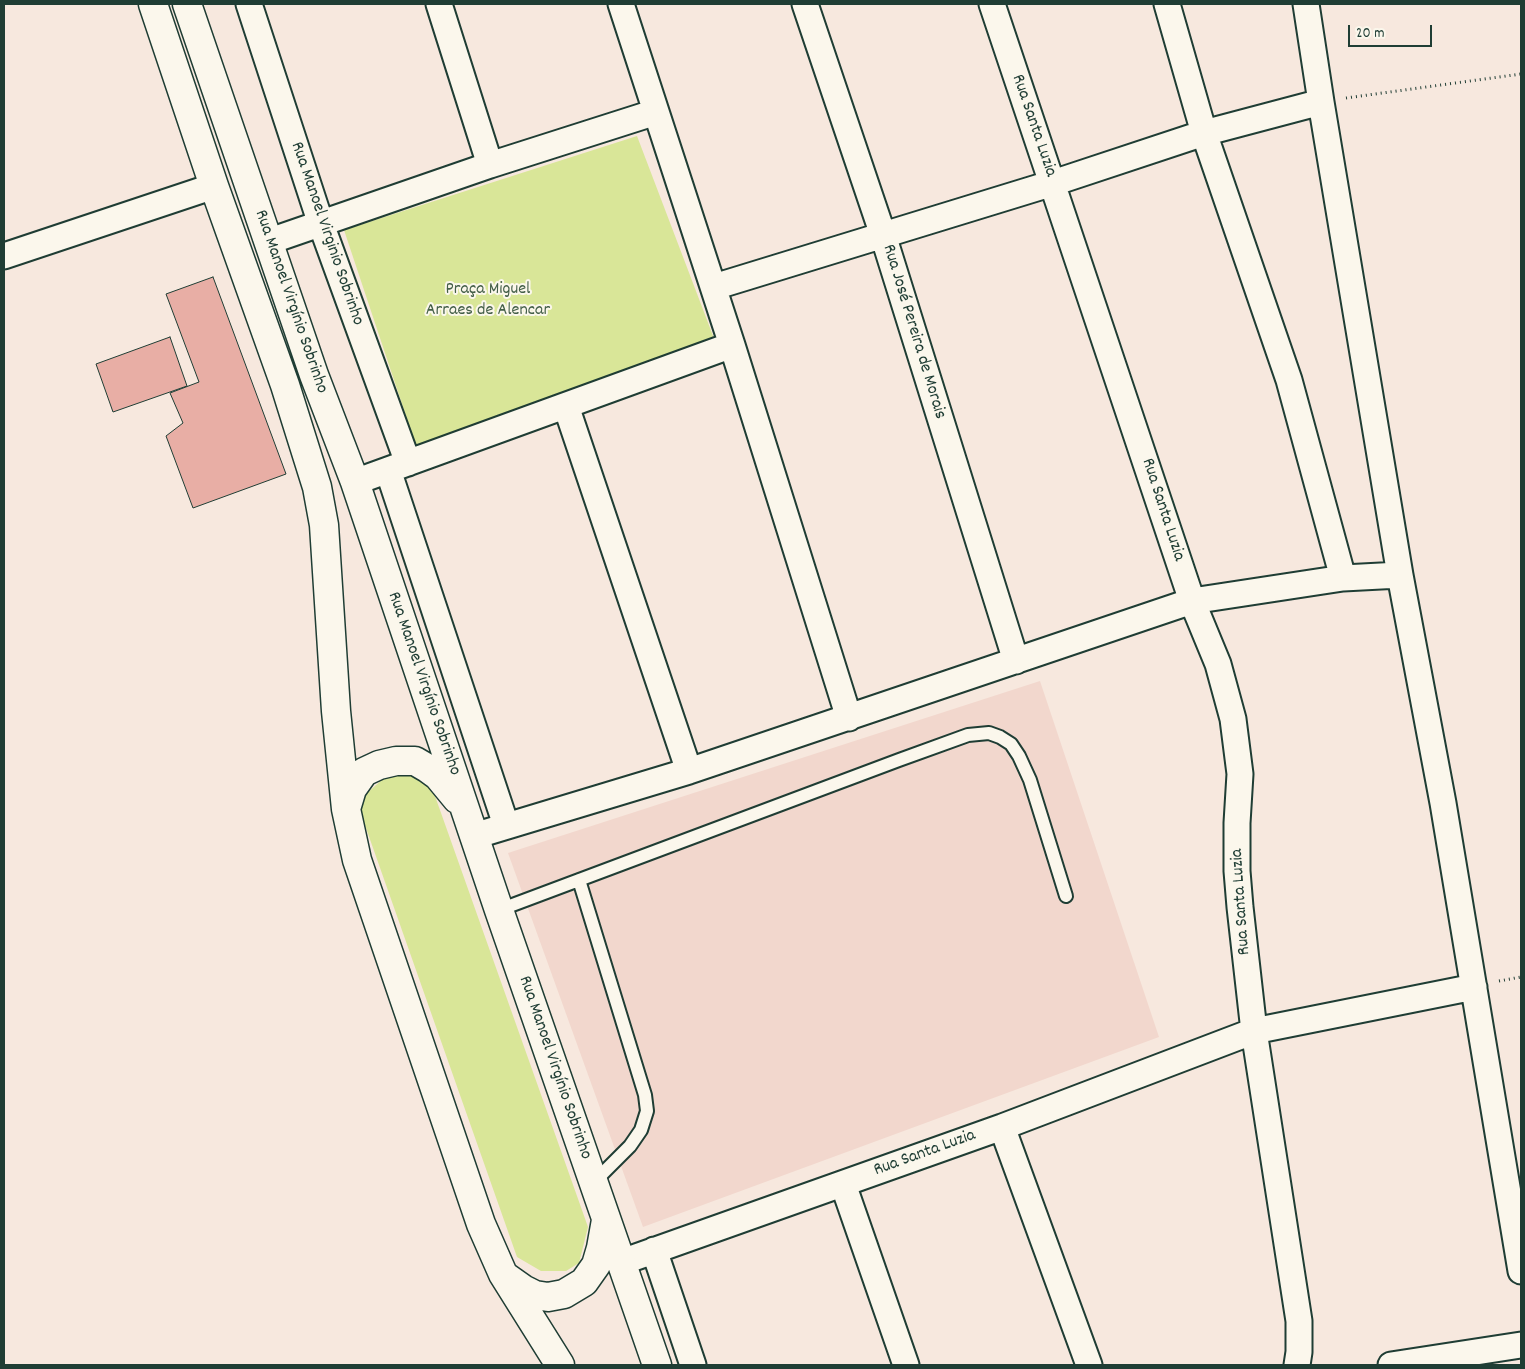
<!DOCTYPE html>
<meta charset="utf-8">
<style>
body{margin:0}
#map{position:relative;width:1525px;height:1369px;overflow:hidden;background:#f7e8de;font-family:Dekko,sans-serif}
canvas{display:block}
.frame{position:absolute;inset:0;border:5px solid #1f3d34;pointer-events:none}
.scale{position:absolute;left:1348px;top:25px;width:84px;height:22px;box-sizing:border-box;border:2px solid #1f3d34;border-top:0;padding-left:6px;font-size:15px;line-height:18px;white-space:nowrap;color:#1f3d34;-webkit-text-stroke:4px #fbf7ec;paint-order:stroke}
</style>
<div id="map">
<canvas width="1525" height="1369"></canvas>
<div class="frame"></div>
<div class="scale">20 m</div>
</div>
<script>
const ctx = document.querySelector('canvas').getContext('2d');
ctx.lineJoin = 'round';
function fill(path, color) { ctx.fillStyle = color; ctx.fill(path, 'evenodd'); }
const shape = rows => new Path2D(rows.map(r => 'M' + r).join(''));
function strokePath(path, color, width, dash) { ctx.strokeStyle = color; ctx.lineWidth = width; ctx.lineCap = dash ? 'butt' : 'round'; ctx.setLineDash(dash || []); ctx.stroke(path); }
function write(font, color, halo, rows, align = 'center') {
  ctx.font = font + ' Dekko,sans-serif'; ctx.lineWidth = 4; ctx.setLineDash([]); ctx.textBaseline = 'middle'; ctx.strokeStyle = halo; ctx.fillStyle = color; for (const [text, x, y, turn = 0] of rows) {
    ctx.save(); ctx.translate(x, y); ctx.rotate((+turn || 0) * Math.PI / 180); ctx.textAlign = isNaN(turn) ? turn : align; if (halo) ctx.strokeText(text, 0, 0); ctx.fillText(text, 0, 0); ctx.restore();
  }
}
fill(shape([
 [1040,681,1159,1037,643,1227,508,853]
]), '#f2d7cd');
fill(shape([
 [637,136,715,341,416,446,344,230],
 [406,773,426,782,435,796,588,1227,579,1263,566,1271,541,1271,517,1257,360,811,366,794,384,778]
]), '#d9e698');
const building = shape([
 [213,277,286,474,193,508,166,436,183,423,170,393,199,382,166,294,213,277],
 [170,337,187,386,113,412,96,364,170,337]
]);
fill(building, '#e8aea5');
strokePath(building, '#1f3d34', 1);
const lane = shape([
 [579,880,645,1095,647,1111,641,1130,630,1146,594,1182],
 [499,910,899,760,968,735,989,733,1000,737,1011,744,1019,756,1030,780,1066,896]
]);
const street = shape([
 [249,4,321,224,408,463],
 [439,4,490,165],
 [621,4,732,345,849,718],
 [805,4,883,235,1016,661],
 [992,4,1192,601,1218,664,1233,719,1240,774,1237,823,1237,871,1240,907,1254,1031,1299,1321,1299,1352,1297,1365],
 [1167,4,1204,133,1289,380,1343,578],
 [1306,4,1321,102,1400,575,1443,803,1521,1271],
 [270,241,490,165,656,112],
 [4,256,214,186],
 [714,287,1053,183,1204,133,1321,102],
 [566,406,689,771],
 [388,470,506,825],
 [355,482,732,345],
 [474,836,689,771,1192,601,1343,578,1400,575],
 [1002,1127,1089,1365],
 [843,1184,906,1365],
 [654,1250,693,1365],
 [622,1262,1002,1127,1254,1031,1474,987],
 [1391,1365,1521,1345]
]);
const secondary = shape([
 [153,4,214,186,285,385,317,487,324,525,336,711,346,809,357,860,481,1224,503,1274,560,1365],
 [187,4,314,375,355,482,499,910,657,1365],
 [346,809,352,789,364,772,379,765,396,761,415,761,427,768,438,776,457,799],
 [506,1277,523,1289,535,1295,548,1297,564,1294,584,1282,596,1265,601,1248,606,1220]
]);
strokePath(lane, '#1f3d34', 16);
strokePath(street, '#1f3d34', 29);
strokePath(secondary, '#1f3d34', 31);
strokePath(shape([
 [1346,98,1521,74],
 [1499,981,1521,977]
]), '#1f3d34', 3, [1, 4]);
strokePath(lane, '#fbf7ec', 12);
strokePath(street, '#fbf7ec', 25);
strokePath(secondary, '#fbf7ec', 28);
write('18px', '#1f3d34', '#fbf7ec', [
 ["Rua Santa Luzia",1033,126,71],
 ["Rua Manoel Virginio Sobrinho",326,234,71],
 ["Rua Manoel Virgínio Sobrinho",290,302,71],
 ["Rua José Pereira de Morais",913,332,73],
 ["Rua Santa Luzia",1162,510,72],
 ["Rua Manoel Virgínio Sobrinho",423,684,71],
 ["Rua Santa Luzia",1242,902,-94],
 ["Rua Manoel Virgínio Sobrinho",554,1068,71],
 ["Rua Santa Luzia",925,1154,-20]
]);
write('18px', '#445f48', '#fbf7ec', [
 ["Praça Miguel",488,291],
 ["Arraes de Alencar",488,312]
]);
</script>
